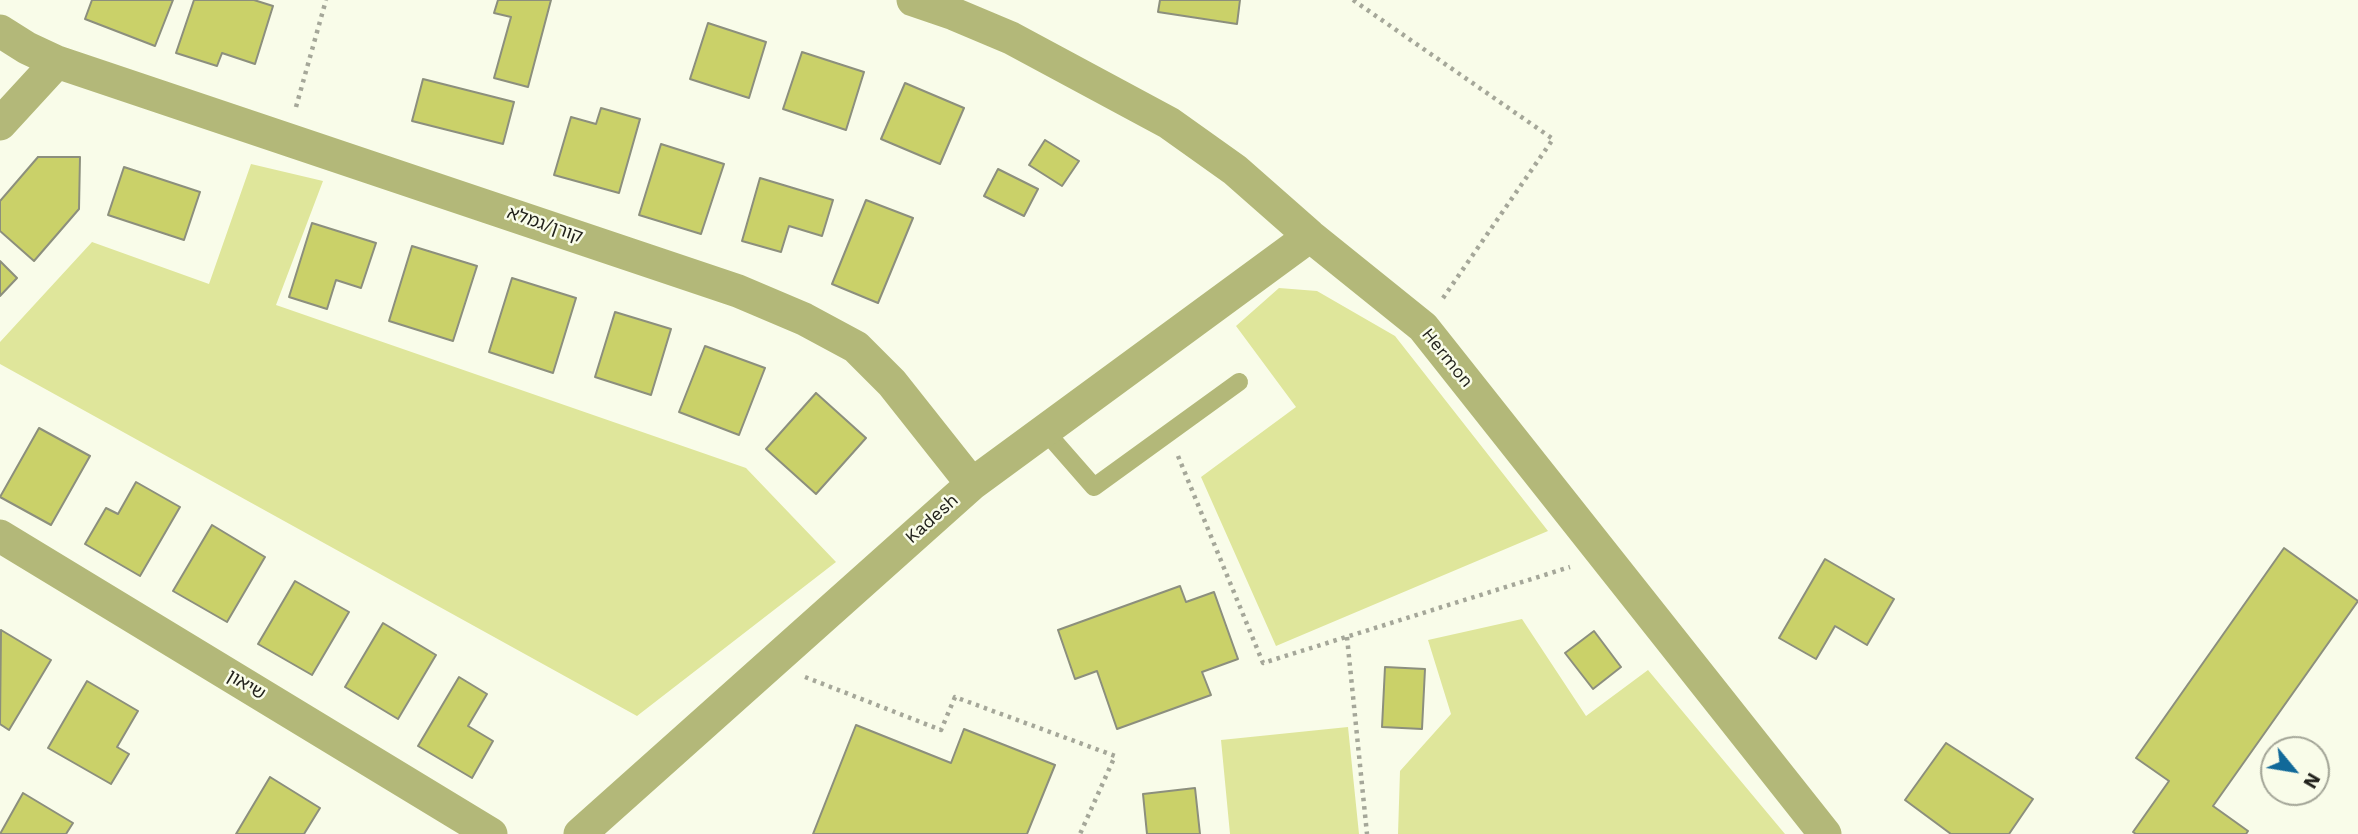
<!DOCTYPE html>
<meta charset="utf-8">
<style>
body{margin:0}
#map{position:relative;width:2358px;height:834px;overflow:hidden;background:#f9fce9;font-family:"Work Sans",sans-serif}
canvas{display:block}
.north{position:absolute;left:2260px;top:736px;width:70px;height:70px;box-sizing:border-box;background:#f9fce9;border:2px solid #a3a597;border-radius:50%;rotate:120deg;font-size:19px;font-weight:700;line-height:28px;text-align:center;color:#22221c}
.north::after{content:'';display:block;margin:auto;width:24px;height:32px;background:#116999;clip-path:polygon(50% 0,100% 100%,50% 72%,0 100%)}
</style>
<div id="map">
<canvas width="2358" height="834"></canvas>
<div class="north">N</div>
</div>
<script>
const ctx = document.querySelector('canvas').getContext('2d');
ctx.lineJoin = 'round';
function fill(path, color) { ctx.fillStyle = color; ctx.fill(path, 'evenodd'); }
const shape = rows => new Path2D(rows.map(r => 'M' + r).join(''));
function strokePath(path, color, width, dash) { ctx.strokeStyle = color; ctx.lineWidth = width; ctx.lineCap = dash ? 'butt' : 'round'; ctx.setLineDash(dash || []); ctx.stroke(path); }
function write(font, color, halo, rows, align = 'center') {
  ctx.font = font + ' "Work Sans","Noto Sans Hebrew",sans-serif'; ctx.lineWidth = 5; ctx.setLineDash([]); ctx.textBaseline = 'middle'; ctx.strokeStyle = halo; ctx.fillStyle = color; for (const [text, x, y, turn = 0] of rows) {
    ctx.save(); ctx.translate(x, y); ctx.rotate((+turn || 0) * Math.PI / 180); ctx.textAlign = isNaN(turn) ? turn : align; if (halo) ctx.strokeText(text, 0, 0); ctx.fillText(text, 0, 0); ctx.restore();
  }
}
fill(shape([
 [251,164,323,181,276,305,746,468,836,562,637,716,0,364,0,342,92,242,209,284],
 [1279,288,1317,291,1395,336,1548,531,1276,646,1201,477,1296,407,1236,326],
 [1522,619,1586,716,1648,670,1785,834,1398,834,1400,771,1451,714,1428,640],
 [1348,727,1359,834,1230,834,1221,740]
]), '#dfe69b');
const building = shape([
 [92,0,173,0,155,46,85,19,92,0],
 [194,0,254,0,273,6,255,64,222,53,217,66,176,53,194,0],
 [498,0,551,0,528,87,494,78,511,17,494,13,498,0],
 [1160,0,1240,0,1237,24,1158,12,1160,0],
 [708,23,766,42,749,98,690,79,708,23],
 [802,52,864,72,846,130,783,109,802,52],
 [423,79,514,102,503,144,412,121,423,79],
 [905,83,964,108,940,164,881,139,905,83],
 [601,108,640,119,619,193,554,175,571,117,596,124,601,108],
 [1045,140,1079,161,1062,186,1029,165,1045,140],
 [661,144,724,164,701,234,639,215,661,144],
 [38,157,80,157,79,209,34,261,0,231,0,201,38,157],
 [124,167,200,192,184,240,108,215,124,167],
 [998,169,1038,189,1024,216,984,196,998,169],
 [760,178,833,200,822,236,789,226,781,252,742,241,760,178],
 [866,200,913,218,878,303,832,284,866,200],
 [312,223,376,243,361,288,336,280,327,309,289,297,312,223],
 [412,246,477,266,453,341,389,321,412,246],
 [0,261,17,278,0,296,0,261],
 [512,278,576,298,553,373,489,352,512,278],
 [615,312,671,329,651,395,595,377,615,312],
 [705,346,765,368,739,435,679,412,705,346],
 [816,393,866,438,816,494,766,449,816,393],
 [39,428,90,456,51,525,0,497,39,428],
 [136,482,180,507,140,576,85,544,106,508,118,514,136,482],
 [212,525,265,557,227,622,173,591,212,525],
 [2284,548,2358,601,2213,806,2248,831,2246,834,2136,834,2133,832,2169,781,2136,758,2284,548],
 [1825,559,1894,599,1867,645,1835,626,1816,659,1779,638,1825,559],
 [295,581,349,612,312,675,258,644,295,581],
 [1180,586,1186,602,1214,592,1238,659,1202,672,1211,695,1117,729,1097,671,1075,679,1058,630,1180,586],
 [383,623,436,655,398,719,345,687,383,623],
 [1,630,51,660,9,730,0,724,1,630],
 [1594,631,1621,667,1593,689,1565,653,1594,631],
 [1385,667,1425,669,1422,729,1382,727,1385,667],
 [459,677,487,694,468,726,493,741,472,778,418,746,459,677],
 [87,681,138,711,117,747,129,754,111,784,48,748,87,681],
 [856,725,951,763,964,729,1055,765,1027,834,813,834,856,725],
 [1946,743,2033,799,2009,834,1951,834,1905,800,1946,743],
 [270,777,320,808,304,834,236,834,270,777],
 [1195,788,1200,834,1147,834,1143,794,1195,788],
 [23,793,73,823,66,834,0,834,23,793]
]);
fill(building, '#cad169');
strokePath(building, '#8c8f7d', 2);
strokePath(shape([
 [1353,0,1553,139,1441,301],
 [296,107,326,0],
 [1178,456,1263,663,1570,567],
 [1347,637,1367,834],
 [805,677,941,730,955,697,1115,756,1080,834]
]), '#a5a799', 4.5, [3.5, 5]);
strokePath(shape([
 [1045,431,1094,487,1239,382]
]), '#b3b879', 18);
strokePath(shape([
 [913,0,954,14,1011,38,1169,123,1235,170,1310,236,1423,327,1825,834],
 [0,31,27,48,57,62,738,291,804,319,856,347,892,383,972,484],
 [0,124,57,62],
 [0,536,491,834],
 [580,834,972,484,1310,236]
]), '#b3b879', 33);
write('18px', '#22221c', '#f9fce9', [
 ["קורן/גמלא",545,225,19],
 ["Hermon",1447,358,51],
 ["Kadesh",932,519,-42],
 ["שיאון",246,685,31]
]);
</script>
